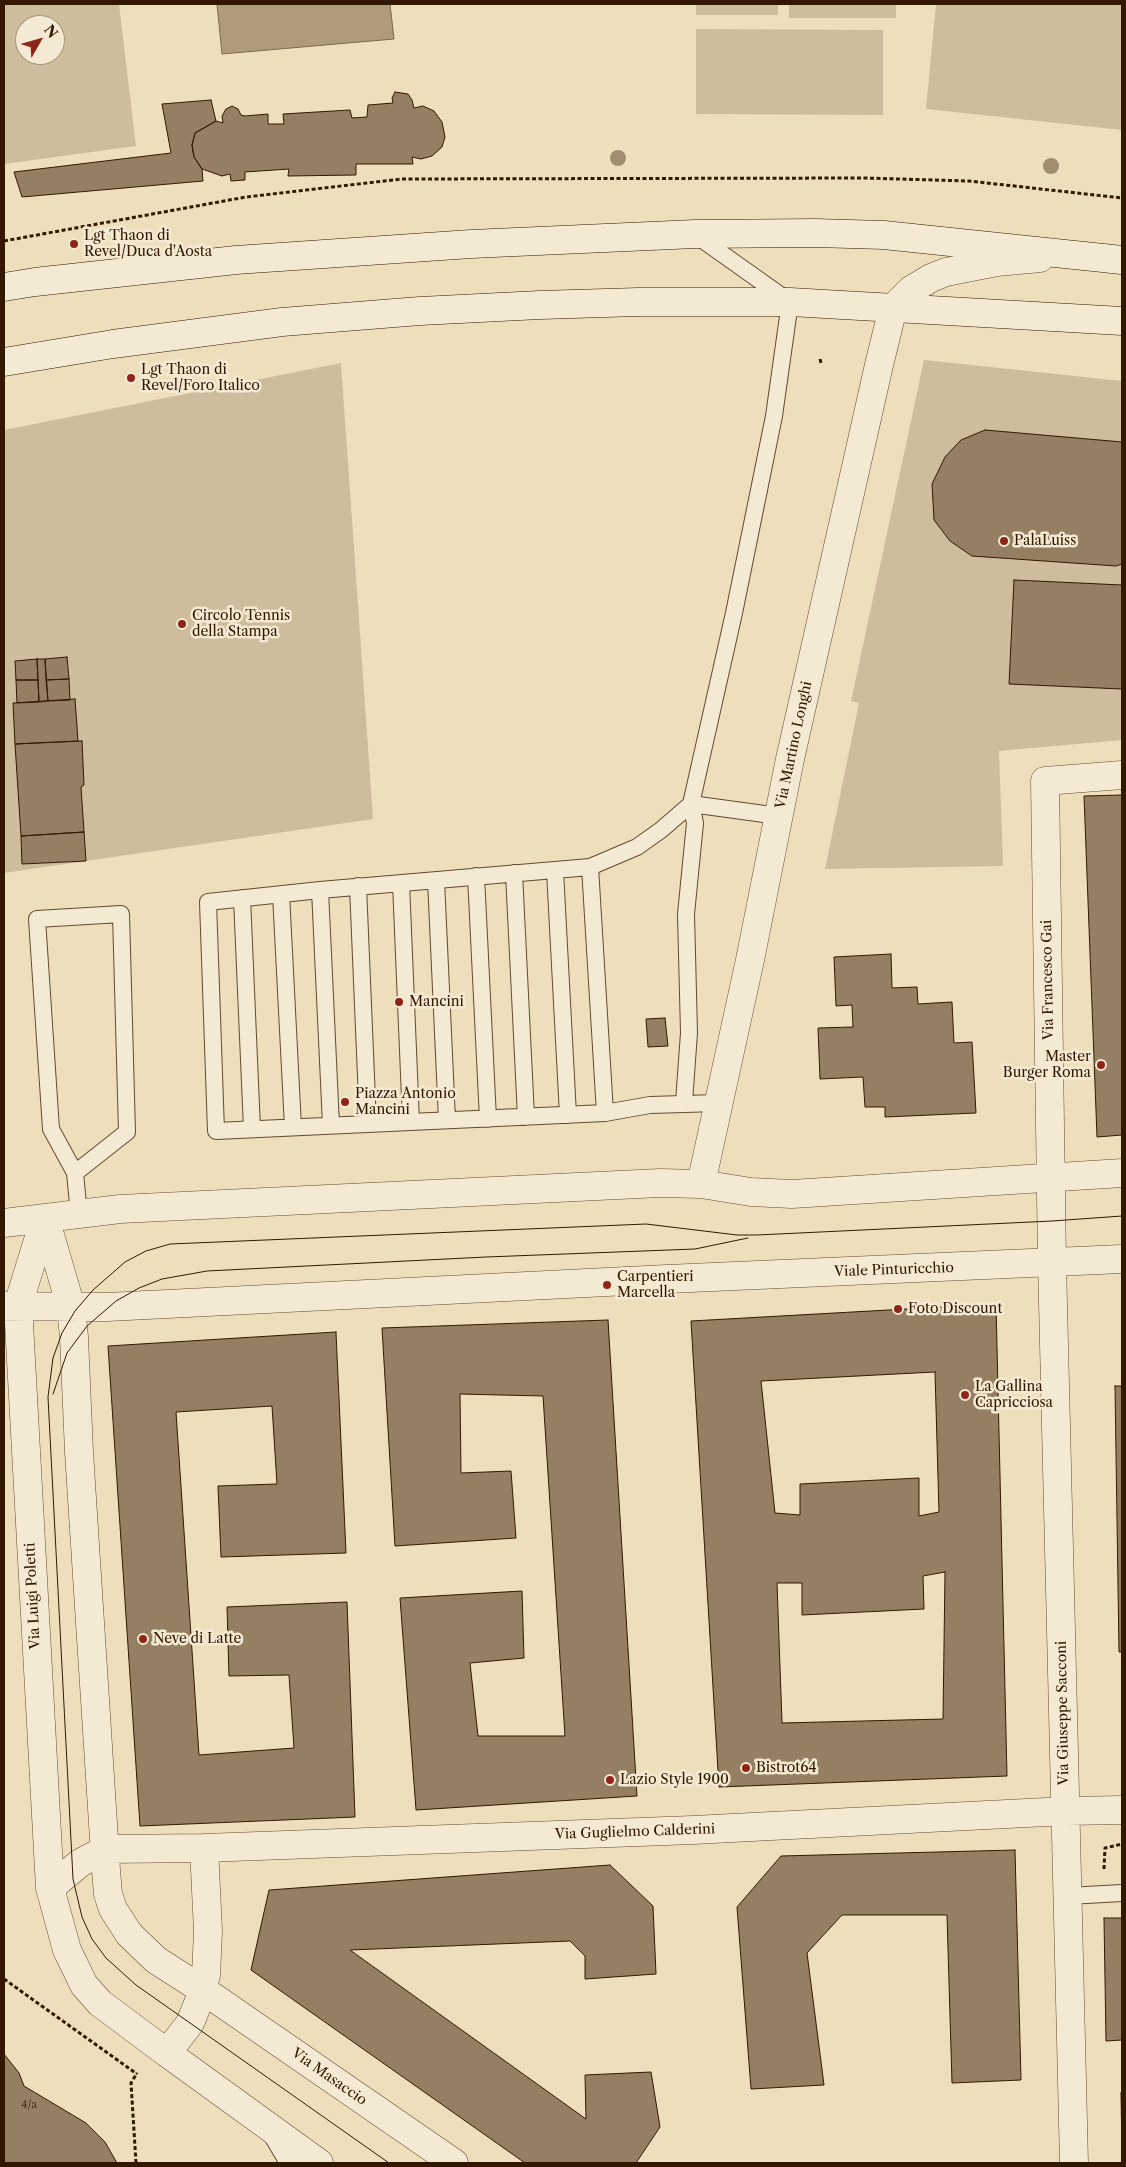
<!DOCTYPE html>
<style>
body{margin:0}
#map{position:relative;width:1126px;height:2167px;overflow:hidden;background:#eedfbc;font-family:"Libre Caslon Text",serif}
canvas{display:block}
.frame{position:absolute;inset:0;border:5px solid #321801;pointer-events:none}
.north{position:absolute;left:15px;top:15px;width:50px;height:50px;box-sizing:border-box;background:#f4ead3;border:1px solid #a6967f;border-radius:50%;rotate:52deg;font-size:14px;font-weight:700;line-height:20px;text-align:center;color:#321801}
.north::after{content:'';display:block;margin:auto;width:18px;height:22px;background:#8f2418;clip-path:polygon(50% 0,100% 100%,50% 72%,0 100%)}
</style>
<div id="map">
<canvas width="1126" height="2167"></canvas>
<div class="frame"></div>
<div class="north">N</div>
</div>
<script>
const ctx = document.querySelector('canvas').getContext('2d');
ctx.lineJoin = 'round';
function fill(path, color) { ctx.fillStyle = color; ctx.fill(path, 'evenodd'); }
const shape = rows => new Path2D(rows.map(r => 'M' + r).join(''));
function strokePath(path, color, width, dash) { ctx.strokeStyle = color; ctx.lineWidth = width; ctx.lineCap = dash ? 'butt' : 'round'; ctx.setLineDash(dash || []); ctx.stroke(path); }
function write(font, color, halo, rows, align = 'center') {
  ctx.font = font + ' "Libre Caslon Text",serif'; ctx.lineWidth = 5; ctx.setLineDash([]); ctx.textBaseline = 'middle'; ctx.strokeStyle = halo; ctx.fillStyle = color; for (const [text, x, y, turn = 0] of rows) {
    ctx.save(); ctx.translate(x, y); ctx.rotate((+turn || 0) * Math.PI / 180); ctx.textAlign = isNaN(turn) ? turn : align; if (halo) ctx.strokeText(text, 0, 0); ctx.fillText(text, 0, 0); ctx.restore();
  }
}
fill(shape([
 [4,4,119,4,136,146,4,164],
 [25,25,55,25,55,55,25,55],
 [696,4,778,4,778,15,696,15],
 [789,4,896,4,896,18,789,18],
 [936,4,1122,4,1122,130,926,109],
 [696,29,883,30,883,115,696,114],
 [924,360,1122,381,1122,740,999,751,1003,866,825,869,859,703,851,701],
 [341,363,373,819,4,873,4,430]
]), '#cebd9c');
const water = shape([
 [217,4,390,4,394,39,222,54,217,4]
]);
fill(water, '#ae9b7c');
strokePath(water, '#7c674b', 1);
const building = shape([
 [395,92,408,94,412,100,414,108,423,106,434,111,442,122,445,137,442,147,432,156,421,159,412,157,413,164,356,164,356,175,288,176,289,169,245,172,245,180,231,181,230,174,222,176,202,169,194,157,192,145,195,133,216,121,223,123,222,116,226,109,232,106,238,109,241,115,245,116,268,114,268,124,284,124,283,114,350,110,352,118,367,117,368,105,393,103,392,98,395,92],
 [211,100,216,121,195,133,192,145,194,157,202,169,203,181,22,197,14,172,171,153,162,104,211,100],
 [985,430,1122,442,1122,564,1116,566,972,556,950,541,934,520,932,484,945,457,961,440,985,430],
 [1014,580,1122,585,1122,689,1009,684,1014,580],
 [67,657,69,679,46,680,45,659,67,657],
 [37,659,45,659,48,701,39,702,37,659],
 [37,659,38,680,16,680,15,661,37,659],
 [69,679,70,700,48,701,46,680,69,679],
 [16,680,38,680,39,702,17,703,16,680],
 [75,699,78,741,15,744,13,703,75,699],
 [82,741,84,785,81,787,84,832,21,836,15,744,82,741],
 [1122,795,1122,1135,1097,1137,1084,796,1122,795],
 [84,832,86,861,22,864,21,836,84,832],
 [891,954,892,988,917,987,918,1004,952,1002,954,1043,972,1042,976,1113,885,1117,885,1107,865,1107,863,1077,820,1079,818,1028,853,1027,852,1005,836,1006,834,957,891,954],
 [665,1018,668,1046,648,1047,646,1019,665,1018],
 [996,1304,1007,1776,719,1787,691,1321,996,1304],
 [935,1372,939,1512,919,1516,919,1478,800,1484,800,1515,775,1513,761,1381,935,1372],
 [945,1572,943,1719,782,1723,777,1583,802,1583,802,1615,924,1609,923,1576,945,1572],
 [608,1320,637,1796,416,1810,400,1598,522,1591,524,1658,470,1663,478,1736,565,1736,543,1396,460,1394,461,1473,511,1471,516,1538,395,1546,382,1328,608,1320],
 [336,1332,346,1553,221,1557,218,1486,277,1484,272,1406,176,1412,199,1755,294,1748,289,1675,229,1676,227,1607,347,1602,355,1817,140,1826,108,1346,336,1332],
 [1115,1386,1122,1386,1122,1652,1119,1652,1115,1386],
 [1015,1850,1021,2080,952,2083,947,1915,842,1915,807,1953,824,2085,751,2089,737,1907,781,1856,1015,1850],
 [610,1865,653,1906,656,1974,585,1979,585,1956,570,1941,350,1950,586,2119,585,2075,651,2072,660,2127,636,2163,525,2163,251,1970,269,1890,610,1865],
 [1104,1918,1122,1918,1122,2040,1106,2041,1104,1918],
 [4,2054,19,2073,24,2086,86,2123,105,2142,117,2163,4,2163,4,2054],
 [1121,2093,1122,2093,1122,2155,1121,2093]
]);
fill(building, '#947f62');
strokePath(building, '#321801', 1);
const service = shape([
 [691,804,661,830,637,847,590,867,320,890,208,902,216,1131,605,1113,650,1105,718,1103],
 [691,804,779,816],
 [590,867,605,1113],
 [555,871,568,1115],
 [514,873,526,1117],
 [476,876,488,1119],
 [436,880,447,1120],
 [401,883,411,1122],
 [358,886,368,1124],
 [320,890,331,1125],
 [281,894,293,1127],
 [242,898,252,1129],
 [684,1102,689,1033,686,914,695,823,691,804,734,613,774,416,790,302,697,236],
 [75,1173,51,1129,37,919,121,914,127,1132,75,1173,79,1214],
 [1068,1896,1122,1893],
 [272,2136,288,2163]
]);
const minor = shape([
 [701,1184,750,960,790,759,879,365,893,308,911,290,931,278,946,272,997,262,1040,258],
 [45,1218,71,1307,74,1337,79,1452,106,1870,108,1894,113,1909,129,1934,156,1960,203,1990,454,2163],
 [45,1218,18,1305,50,1888],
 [4,1223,120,1209,660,1183,701,1184,751,1192,792,1194,1122,1173],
 [4,1306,107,1307,667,1279,1122,1259],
 [204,1848,693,1830,1066,1811,1122,1810],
 [204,1848,208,1931,206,1975,199,2001,190,2023,167,2053,100,2003,84,1985,67,1950,50,1888,80,1863,106,1849,204,1848],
 [167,2053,319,2163],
 [1074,2163,1052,1262,1045,781,1122,775]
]);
const secondary = shape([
 [4,287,35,282,236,260,471,244,695,234,815,233,884,235,1122,260],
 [4,362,113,344,282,322,420,311,540,305,638,302,790,302,1122,321]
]);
strokePath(service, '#614a30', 18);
strokePath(minor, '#614a30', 29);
strokePath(secondary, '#321801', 29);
strokePath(shape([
 [4,241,246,197,401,179,864,178,969,181,1122,198],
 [820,359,821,363],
 [1104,1869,1105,1848,1122,1844],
 [4,1979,137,2074],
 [136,2163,131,2083,137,2073]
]), '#321801', 3, [4, 2.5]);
strokePath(service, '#f4ead3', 16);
strokePath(minor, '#f4ead3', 28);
strokePath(secondary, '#f4ead3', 28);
strokePath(shape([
 [53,1394,67,1353,87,1326,116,1301,139,1288,162,1279,207,1271,486,1257,695,1249,748,1238],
 [389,2163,136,1985,106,1958,92,1939,82,1917,73,1879,48,1397,53,1358,62,1333,75,1311,93,1290,125,1262,146,1251,170,1244,646,1224,737,1235,757,1235,1052,1221,1122,1216]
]), '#321801', 1);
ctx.fillStyle = '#a08d6f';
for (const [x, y] of [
 [618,158],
 [1051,166]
]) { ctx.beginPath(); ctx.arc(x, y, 8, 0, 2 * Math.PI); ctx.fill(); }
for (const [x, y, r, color] of [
 [74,244,5,"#8f2418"],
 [131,378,5,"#8f2418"],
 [1004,541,5,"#8f2418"],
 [182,624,5,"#8f2418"],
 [399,1002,5,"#8f2418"],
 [1101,1065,5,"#8f2418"],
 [345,1102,5,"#8f2418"],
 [607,1285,5,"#8f2418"],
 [898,1309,5,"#8f2418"],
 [965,1395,5,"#8f2418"],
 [143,1639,5,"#8f2418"],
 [746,1768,5,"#8f2418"],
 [610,1780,5,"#8f2418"]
]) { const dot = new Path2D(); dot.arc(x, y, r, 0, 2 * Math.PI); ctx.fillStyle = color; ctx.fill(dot); strokePath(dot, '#f4ead3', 2); }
write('11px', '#4a3219', null, [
 ["4/a",29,2105]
]);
write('14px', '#321801', '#f4ead3', [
 ["Lgt Thaon di",84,236],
 ["Revel/Duca d'Aosta",84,252],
 ["Lgt Thaon di",141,370],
 ["Revel/Foro Italico",141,386],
 ["PalaLuiss",1014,541],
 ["Circolo Tennis",192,616],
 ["della Stampa",192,632],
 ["Mancini",409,1002],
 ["Master",1091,1057,"right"],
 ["Burger Roma",1091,1073,"right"],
 ["Piazza Antonio",355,1094],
 ["Mancini",355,1110],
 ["Carpentieri",617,1277],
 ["Marcella",617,1293],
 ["Foto Discount",908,1309],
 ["La Gallina",975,1387],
 ["Capricciosa",975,1403],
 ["Neve di Latte",153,1639],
 ["Bistrot64",756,1768],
 ["Lazio Style 1900",620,1780]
], 'left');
write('14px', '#321801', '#f4ead3', [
 ["Via Martino Longhi",794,745,-78],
 ["Via Francesco Gai",1048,980,-91],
 ["Viale Pinturicchio",894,1270,-2],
 ["Via Luigi Poletti",33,1596,-93],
 ["Via Giuseppe Sacconi",1063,1713,-91],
 ["Via Guglielmo Calderini",635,1832,-2],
 ["Via Masaccio",329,2077,35]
]);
</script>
